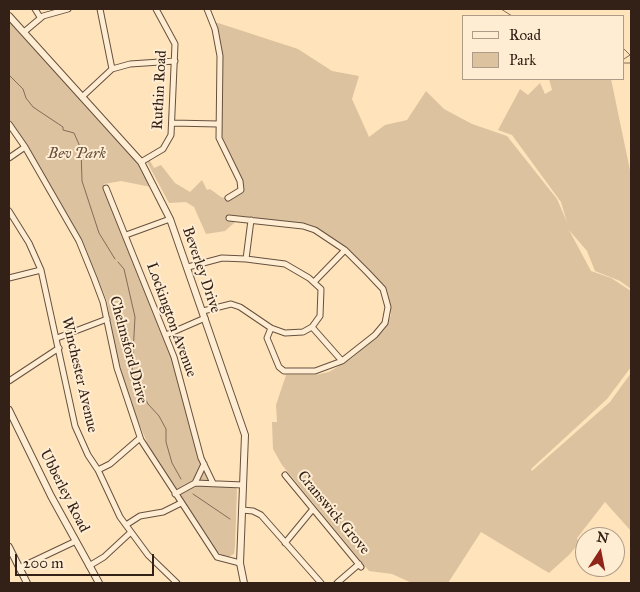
<!DOCTYPE html>
<style>
body{margin:0}
#map{position:relative;width:640px;height:592px;overflow:hidden;background:#ffe3bb;font-family:"IM FELL Great Primer",serif}
canvas{display:block}
.frame{position:absolute;inset:0;border:10px solid #332016;pointer-events:none}
.legend{position:absolute;left:462px;top:15px;width:162px;height:65px;box-sizing:border-box;background:#ffedd3;border:1px solid #ad9b87;margin:0;padding:6px 9px;list-style:none;font-size:15px;color:#332016}
.legend li{display:flex;align-items:center;gap:10px;height:25px}
.legend b{width:25px;border:1px solid #ad9b87}
.north{position:absolute;left:575px;top:527px;width:50px;height:50px;box-sizing:border-box;background:#ffedd3;border:1px solid #ad9b87;border-radius:50%;rotate:11deg;font-size:14px;font-weight:700;line-height:20px;text-align:center;color:#332016}
.north::after{content:'';display:block;margin:auto;width:18px;height:22px;background:#8f2418;clip-path:polygon(50% 0,100% 100%,50% 72%,0 100%)}
.scale{position:absolute;left:15px;top:554px;width:139px;height:22px;box-sizing:border-box;border:2px solid #332016;border-top:0;padding-left:6px;font-size:15px;line-height:18px;white-space:nowrap;color:#332016;-webkit-text-stroke:4px #ffedd3;paint-order:stroke}
</style>
<div id="map">
<canvas width="640" height="592"></canvas>
<div class="frame"></div>
<ul class="legend">
<li><b style="height:6px;background:#ffedd3"></b>Road</li>
<li><b style="height:14px;background:#dcc29f"></b>Park</li>
</ul>
<div class="north">N</div>
<div class="scale">200 m</div>
</div>
<script>
const ctx = document.querySelector('canvas').getContext('2d');
ctx.lineJoin = 'round';
function fill(path, color) { ctx.fillStyle = color; ctx.fill(path, 'evenodd'); }
const shape = rows => new Path2D(rows.map(r => 'M' + r).join(''));
function strokePath(path, color, width, dash) { ctx.strokeStyle = color; ctx.lineWidth = width; ctx.lineCap = dash ? 'butt' : 'round'; ctx.setLineDash(dash || []); ctx.stroke(path); }
function write(font, color, halo, rows, align = 'center') {
  ctx.font = font + ' "IM FELL Great Primer",serif'; ctx.lineWidth = 4; ctx.setLineDash([]); ctx.textBaseline = 'middle'; ctx.strokeStyle = halo; ctx.fillStyle = color; for (const [text, x, y, turn = 0] of rows) {
    ctx.save(); ctx.translate(x, y); ctx.rotate((+turn || 0) * Math.PI / 180); ctx.textAlign = isNaN(turn) ? turn : align; if (halo) ctx.strokeText(text, 0, 0); ctx.fillText(text, 0, 0); ctx.restore();
  }
}
fill(shape([
 [9,20,139,163,151,187,121,181,104,184,103,188,168,345,201,464,212,485,235,486,237,490,235,545,234,554,226,558,216,551,151,452,131,404,117,359,107,301,83,242,9,118],
 [215,22,298,49,332,71,359,76,352,99,369,137,385,125,407,120,426,91,444,109,472,124,507,136,557,199,567,222,561,202,512,135,498,130,520,89,528,95,540,83,545,94,552,90,549,79,611,79,631,175,631,289,620,281,595,271,587,251,569,230,591,271,611,278,631,291,631,367,607,399,531,469,532,471,610,402,631,373,631,531,605,502,577,538,579,543,569,555,549,573,481,532,448,583,412,583,392,574,369,571,282,465,273,449,272,422,277,422,276,405,286,375,315,375,329,372,352,358,384,330,391,315,389,299,385,288,346,247,311,225,242,216,225,231,206,234,194,207,186,202,169,203,147,162,149,159,154,168,161,165,175,183,190,192,202,180,207,190,210,189,221,197,228,199,242,190,244,185,222,136,222,48]
]), '#dcc29f');
strokePath(shape([
 [501,9,512,16],
 [624,49,630,55,624,59],
 [624,63,631,63],
 [631,69,631,71],
 [9,75,23,89,26,98,33,107,63,127,63,130,74,133,81,149,82,181,99,233,115,259],
 [118,262,124,269,135,317,132,372],
 [134,376,148,404,159,416,166,429,166,442,172,463,181,479],
 [193,494,230,519]
]), '#846d57', 1);
const minor = shape([
 [35,9,40,17],
 [100,9,112,69],
 [207,9,215,29,220,56,219,138,240,181,241,190,228,198],
 [24,32,43,16,68,9],
 [82,97,112,69,130,64,175,61],
 [172,123,218,124],
 [9,124,25,147,79,241,94,278,103,302,117,368,141,440,217,557,240,563],
 [9,158,25,147],
 [141,162,163,149,171,135,175,44,156,9],
 [106,188,174,357,201,458,213,483],
 [9,211,29,243,41,270,75,426,88,455,98,470,120,517,148,555,177,583],
 [229,218,303,226,315,230,345,250,367,272,383,289,388,307,385,323,375,335,342,361,315,371,284,371,279,367,267,338,271,328],
 [126,235,170,219],
 [246,259,251,220],
 [188,267,222,258,246,259,285,264,309,278,321,289,320,316,312,327,303,332,285,333,271,328,240,307,231,304,203,311],
 [9,278,41,270],
 [314,282,345,250],
 [312,327,342,361],
 [166,335,205,318],
 [57,338,107,319],
 [9,381,59,348],
 [98,470,110,464,140,438],
 [285,475,361,567],
 [195,483,204,464],
 [175,494,195,483,243,485],
 [242,510,253,511,261,515,321,583],
 [126,525,140,516,163,512,181,503],
 [285,543,313,509],
 [89,566,104,557,131,532],
 [19,568,76,541],
 [337,583,359,564]
]);
const tertiary = shape([
 [9,16,141,162,170,219,245,435,240,563,244,583],
 [9,410,51,496,99,583],
 [9,547,27,583]
]);
strokePath(minor, '#66513f', 7);
strokePath(tertiary, '#66513f', 8);
strokePath(minor, '#ffedd3', 5);
strokePath(tertiary, '#ffedd3', 6);
write('15px', '#332016', '#ffedd3', [
 ["Ruthin Road",160,90,-87],
 ["Beverley Drive",201,270,71],
 ["Lockington Avenue",171,320,70],
 ["Chelmsford Drive",128,350,75],
 ["Winchester Avenue",79,375,77],
 ["Ubberley Road",64,491,63],
 ["Cranswick Grove",333,513,50]
]);
write('italic 15px', '#66513f', '#ffedd3', [
 ["Bev Park",77,154]
]);
</script>
